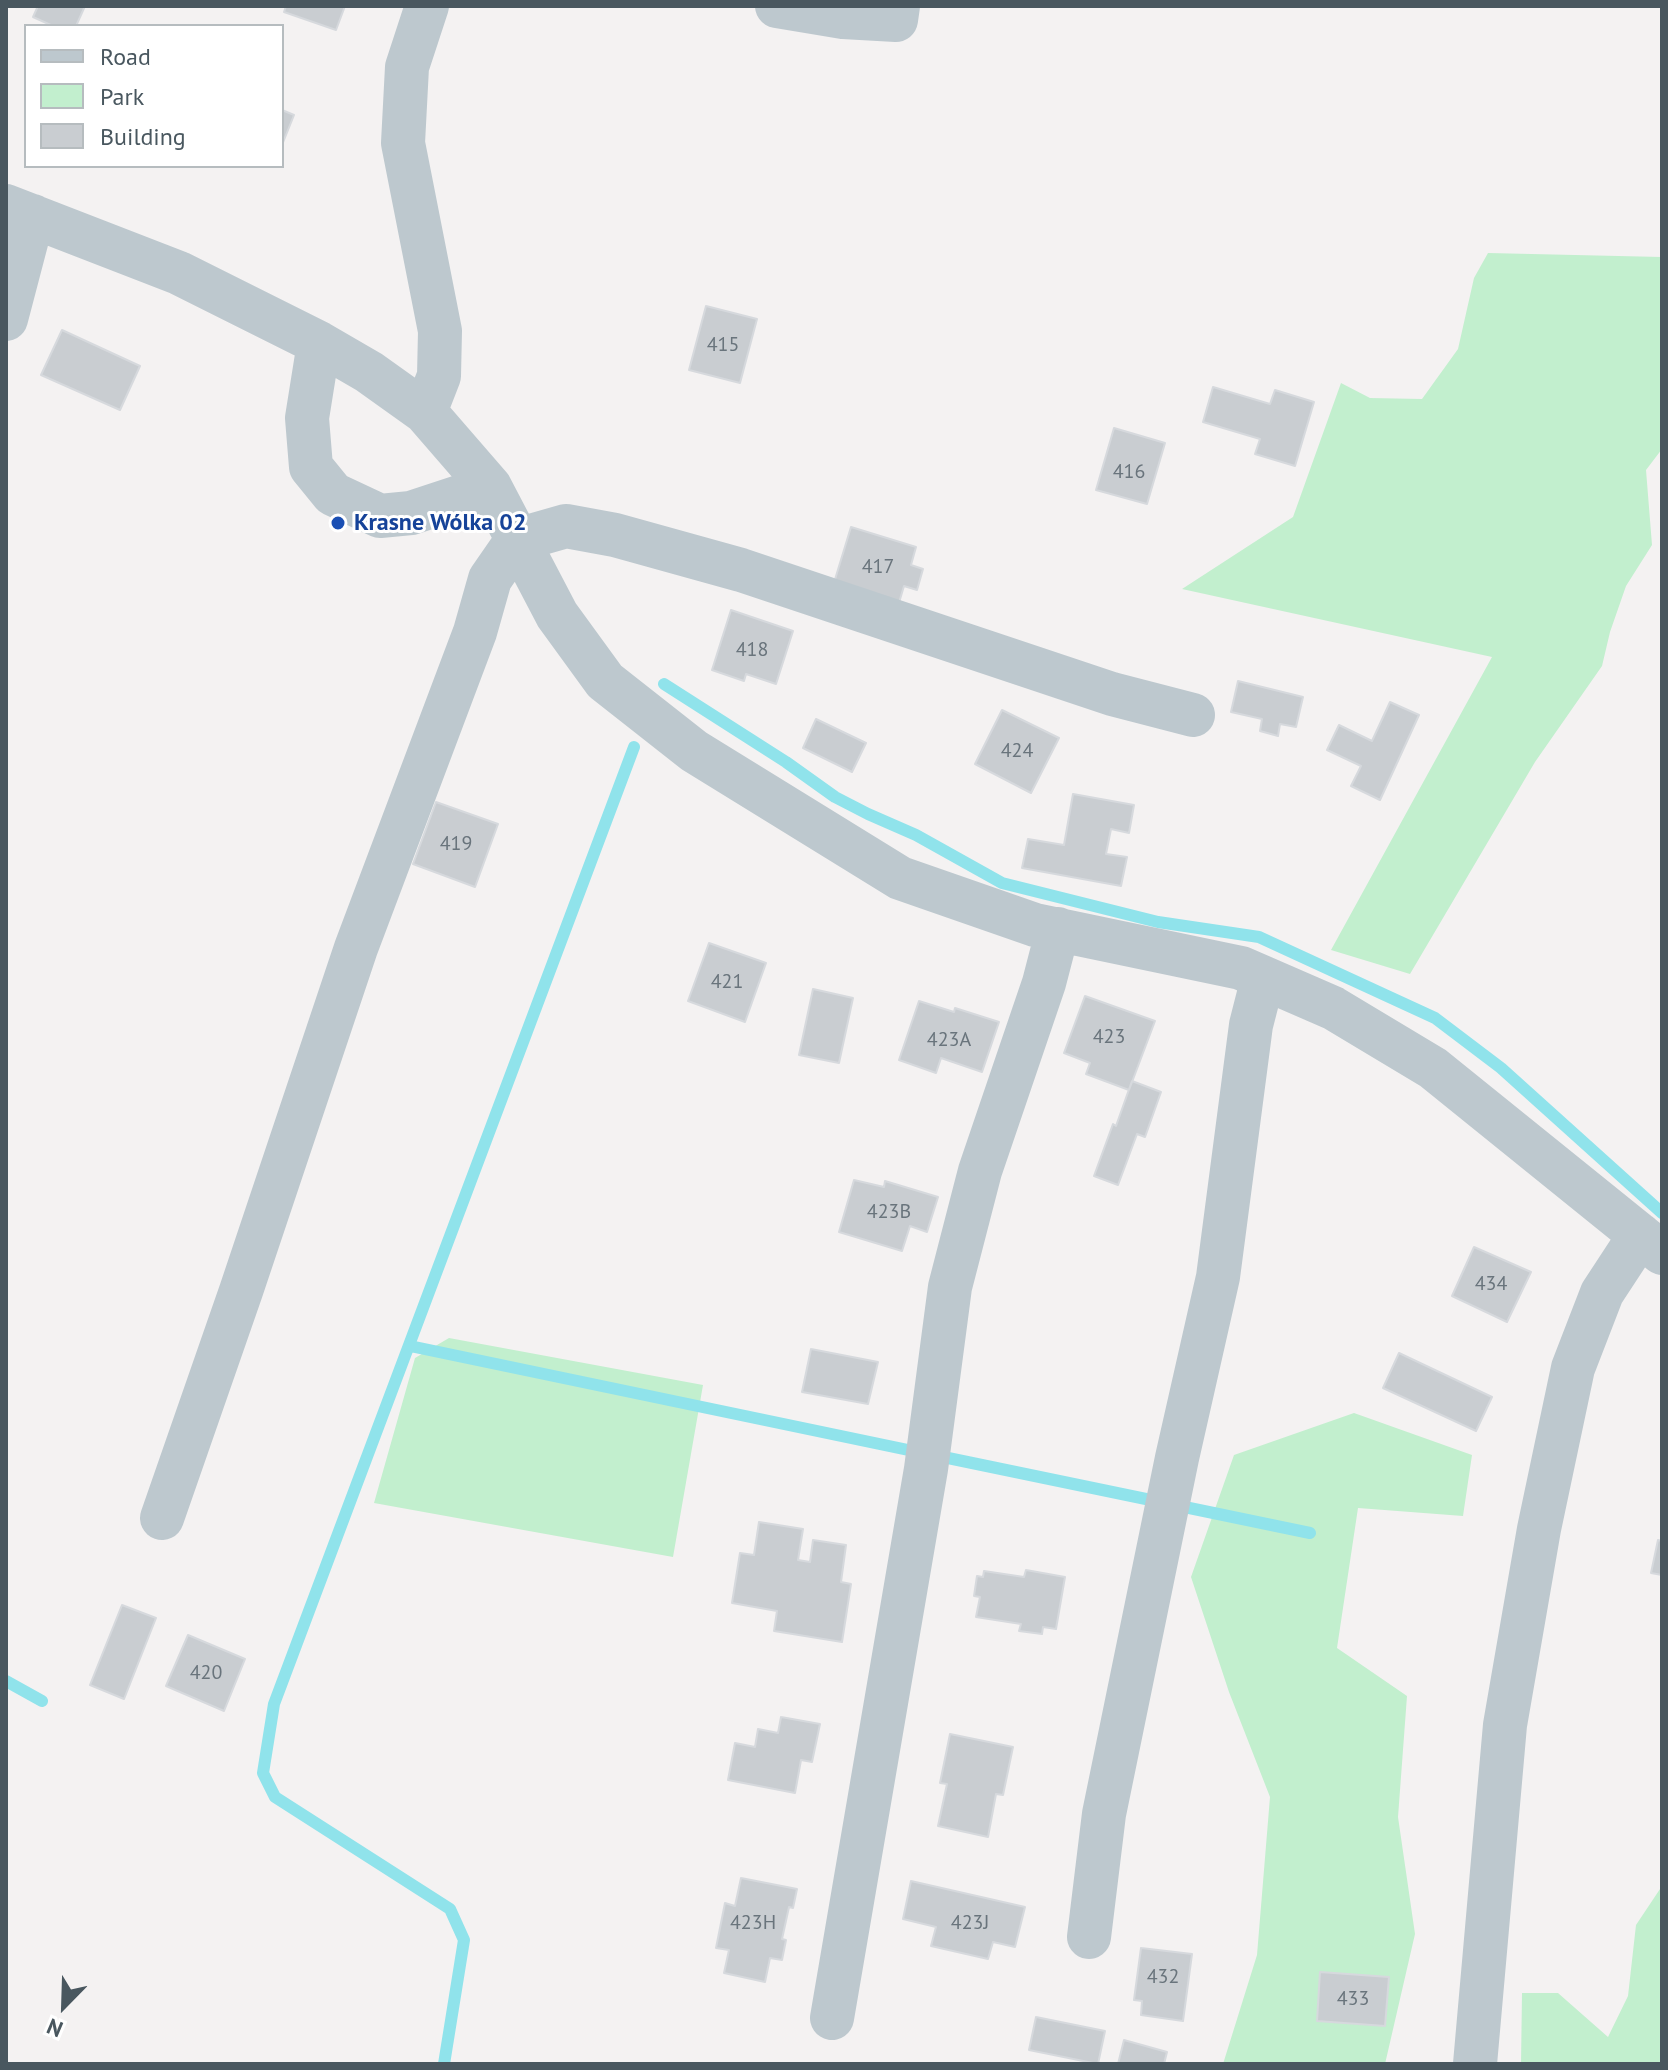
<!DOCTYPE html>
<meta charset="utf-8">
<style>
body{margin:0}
#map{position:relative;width:1668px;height:2070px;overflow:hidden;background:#f4f2f2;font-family:"PT Sans",sans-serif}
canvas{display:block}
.frame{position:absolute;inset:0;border:8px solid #49575f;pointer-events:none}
.legend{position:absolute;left:24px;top:24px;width:260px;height:144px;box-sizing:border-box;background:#fff;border:2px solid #b6bcbf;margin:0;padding:10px 14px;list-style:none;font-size:24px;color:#49575f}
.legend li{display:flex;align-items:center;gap:16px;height:40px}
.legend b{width:40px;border:2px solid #b6bcbf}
.north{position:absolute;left:24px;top:1966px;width:80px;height:80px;-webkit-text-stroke:6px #fff;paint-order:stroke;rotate:203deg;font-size:22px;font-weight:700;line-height:32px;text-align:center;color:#49575f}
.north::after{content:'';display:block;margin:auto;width:28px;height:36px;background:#49575f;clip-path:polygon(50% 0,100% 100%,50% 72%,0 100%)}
</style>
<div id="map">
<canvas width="1668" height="2070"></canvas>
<div class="frame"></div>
<ul class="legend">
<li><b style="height:10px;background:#bdc8ce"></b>Road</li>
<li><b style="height:22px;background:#c2efce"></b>Park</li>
<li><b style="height:22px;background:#c9cdd1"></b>Building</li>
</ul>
<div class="north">N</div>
</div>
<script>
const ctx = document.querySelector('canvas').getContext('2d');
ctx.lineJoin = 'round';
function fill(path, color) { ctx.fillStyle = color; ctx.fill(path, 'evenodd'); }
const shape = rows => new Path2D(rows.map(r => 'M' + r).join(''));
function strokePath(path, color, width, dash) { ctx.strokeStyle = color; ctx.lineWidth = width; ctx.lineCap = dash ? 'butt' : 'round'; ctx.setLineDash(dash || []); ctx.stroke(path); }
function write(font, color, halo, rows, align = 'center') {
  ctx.font = font + ' "PT Sans",sans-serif'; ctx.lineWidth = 6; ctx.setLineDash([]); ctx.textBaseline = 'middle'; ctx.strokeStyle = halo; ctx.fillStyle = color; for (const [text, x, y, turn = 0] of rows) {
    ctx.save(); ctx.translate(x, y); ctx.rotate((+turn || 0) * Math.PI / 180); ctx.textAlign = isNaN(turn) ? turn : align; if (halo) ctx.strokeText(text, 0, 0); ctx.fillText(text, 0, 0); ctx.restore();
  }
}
fill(shape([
 [1488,253,1662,257,1662,449,1646,470,1652,545,1626,586,1610,632,1602,666,1535,762,1410,974,1331,950,1492,657,1182,589,1293,517,1341,383,1370,398,1422,399,1458,349,1474,278],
 [449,1338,703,1385,673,1557,374,1503,415,1358],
 [1354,1413,1472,1455,1463,1516,1358,1508,1337,1648,1407,1696,1398,1817,1415,1934,1385,2064,1223,2064,1257,1955,1270,1797,1229,1692,1191,1577,1234,1455],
 [1662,1886,1662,2064,1521,2064,1522,1993,1558,1993,1608,2037,1628,1996,1636,1925]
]), '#c2efce');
strokePath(shape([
 [664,684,786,762,835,797,868,814,916,835,1002,883,1158,922,1259,937,1435,1018,1501,1068,1662,1213],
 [410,1346,913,1451],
 [948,1458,1310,1533],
 [6,1681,42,1701],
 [444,2064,464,1940,450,1909,275,1797,263,1773,274,1704,634,747]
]), '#90e3eb', 12);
const building = shape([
 [38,6,85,6,76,26,53,26,33,17,38,6],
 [286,6,345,6,336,30,284,12,286,6],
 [282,110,294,115,282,145,282,110],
 [706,306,757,319,740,383,689,370,706,306],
 [62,330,140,366,120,410,41,375,62,330],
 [1213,387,1270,404,1275,390,1314,402,1295,466,1255,454,1260,439,1203,422,1213,387],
 [1114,428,1165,443,1147,504,1096,490,1114,428],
 [851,527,916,547,911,565,923,569,917,590,904,586,898,606,833,586,851,527],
 [731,610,793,631,776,684,746,674,744,681,712,670,731,610],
 [1238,681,1303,697,1296,727,1280,724,1278,736,1260,731,1262,719,1231,712,1238,681],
 [1390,702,1419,715,1380,800,1351,786,1361,766,1327,750,1339,725,1372,741,1390,702],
 [1002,710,1059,738,1031,793,975,764,1002,710],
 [816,719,866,743,852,772,803,748,816,719],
 [1073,794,1134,805,1129,833,1111,829,1106,854,1127,857,1121,886,1022,868,1028,839,1064,845,1073,794],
 [436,802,498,824,475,887,413,864,436,802],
 [709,943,766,963,745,1022,688,1001,709,943],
 [813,989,853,998,839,1063,799,1055,813,989],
 [1085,996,1155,1021,1129,1090,1086,1074,1090,1063,1064,1053,1085,996],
 [919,1001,954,1012,955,1008,999,1022,982,1072,941,1058,936,1073,899,1060,919,1001],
 [1132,1081,1161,1092,1145,1137,1137,1134,1118,1185,1094,1176,1113,1124,1116,1126,1132,1081],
 [854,1180,884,1187,885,1181,938,1197,927,1232,910,1226,902,1251,839,1232,854,1180],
 [1474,1247,1531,1272,1507,1322,1452,1296,1474,1247],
 [811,1349,878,1362,868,1404,802,1392,811,1349],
 [1399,1353,1492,1397,1476,1431,1383,1388,1399,1353],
 [759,1522,803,1529,798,1560,810,1562,813,1540,846,1545,841,1582,851,1584,842,1642,774,1631,777,1611,732,1603,740,1553,754,1555,759,1522],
 [1658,1540,1662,1541,1662,1575,1651,1573,1658,1540],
 [1026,1570,1065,1577,1056,1629,1043,1627,1042,1634,1019,1631,1021,1624,976,1617,980,1597,974,1596,977,1576,983,1577,984,1571,1024,1577,1026,1570],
 [122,1605,156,1618,124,1699,90,1685,122,1605],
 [188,1635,245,1659,224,1711,166,1686,188,1635],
 [781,1717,820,1724,812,1762,801,1760,795,1793,728,1780,735,1743,755,1747,758,1729,778,1733,781,1717],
 [950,1734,1013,1747,1003,1795,996,1794,988,1837,938,1826,947,1784,940,1783,950,1734],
 [741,1878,797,1889,793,1908,789,1907,782,1939,786,1940,782,1960,770,1958,765,1982,724,1973,729,1950,716,1948,725,1903,735,1906,741,1878],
 [911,1881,1025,1907,1015,1947,993,1942,988,1959,931,1946,936,1927,903,1919,911,1881],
 [1141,1948,1192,1954,1183,2021,1141,2015,1142,2001,1134,2000,1141,1948],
 [1320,1972,1389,1977,1385,2026,1317,2021,1320,1972],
 [1036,2017,1105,2031,1098,2064,1029,2050,1036,2017],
 [1124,2040,1167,2052,1164,2064,1118,2064,1124,2040]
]);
fill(building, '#c9cdd1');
strokePath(building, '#d6d9dd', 2);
strokePath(shape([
 [777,6,843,17,896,20,898,6],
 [6,206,179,273,319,343,369,372,425,412,490,487,557,615,605,681,694,751,900,878,1035,925,1241,968,1333,1008,1433,1068,1662,1253],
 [6,319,33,216],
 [319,343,307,418,311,467,333,494,380,516,411,513,490,487],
 [425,412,439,376,440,331,403,143,407,67,427,6],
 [162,1518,241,1291,356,948,475,632,490,579,517,540,566,526,615,535,741,570,1112,694,1193,715],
 [1089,1937,1104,1814,1177,1458,1218,1277,1251,1025,1263,978],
 [832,2018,926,1469,950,1287,980,1171,1044,983,1058,929],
 [1475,2064,1505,1725,1539,1529,1573,1368,1602,1293,1640,1235]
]), '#bdc8ce', 44);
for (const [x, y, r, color] of [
 [338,523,8,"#1a4fb4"]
]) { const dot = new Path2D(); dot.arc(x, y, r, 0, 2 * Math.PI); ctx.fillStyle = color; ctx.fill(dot); strokePath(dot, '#fff', 3); }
write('20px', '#69747c', null, [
 ["415",723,345],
 ["416",1129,472],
 ["417",878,567],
 ["418",752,650],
 ["424",1017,751],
 ["419",456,844],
 ["421",727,982],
 ["423",1109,1037],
 ["423A",949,1040],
 ["423B",889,1212],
 ["434",1491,1284],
 ["420",206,1673],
 ["423H",753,1923],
 ["423J",970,1923],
 ["432",1163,1977],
 ["433",1353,1999]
]);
write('bold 24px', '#164399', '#fff', [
 ["Krasne Wólka 02",354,523]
], 'left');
</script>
